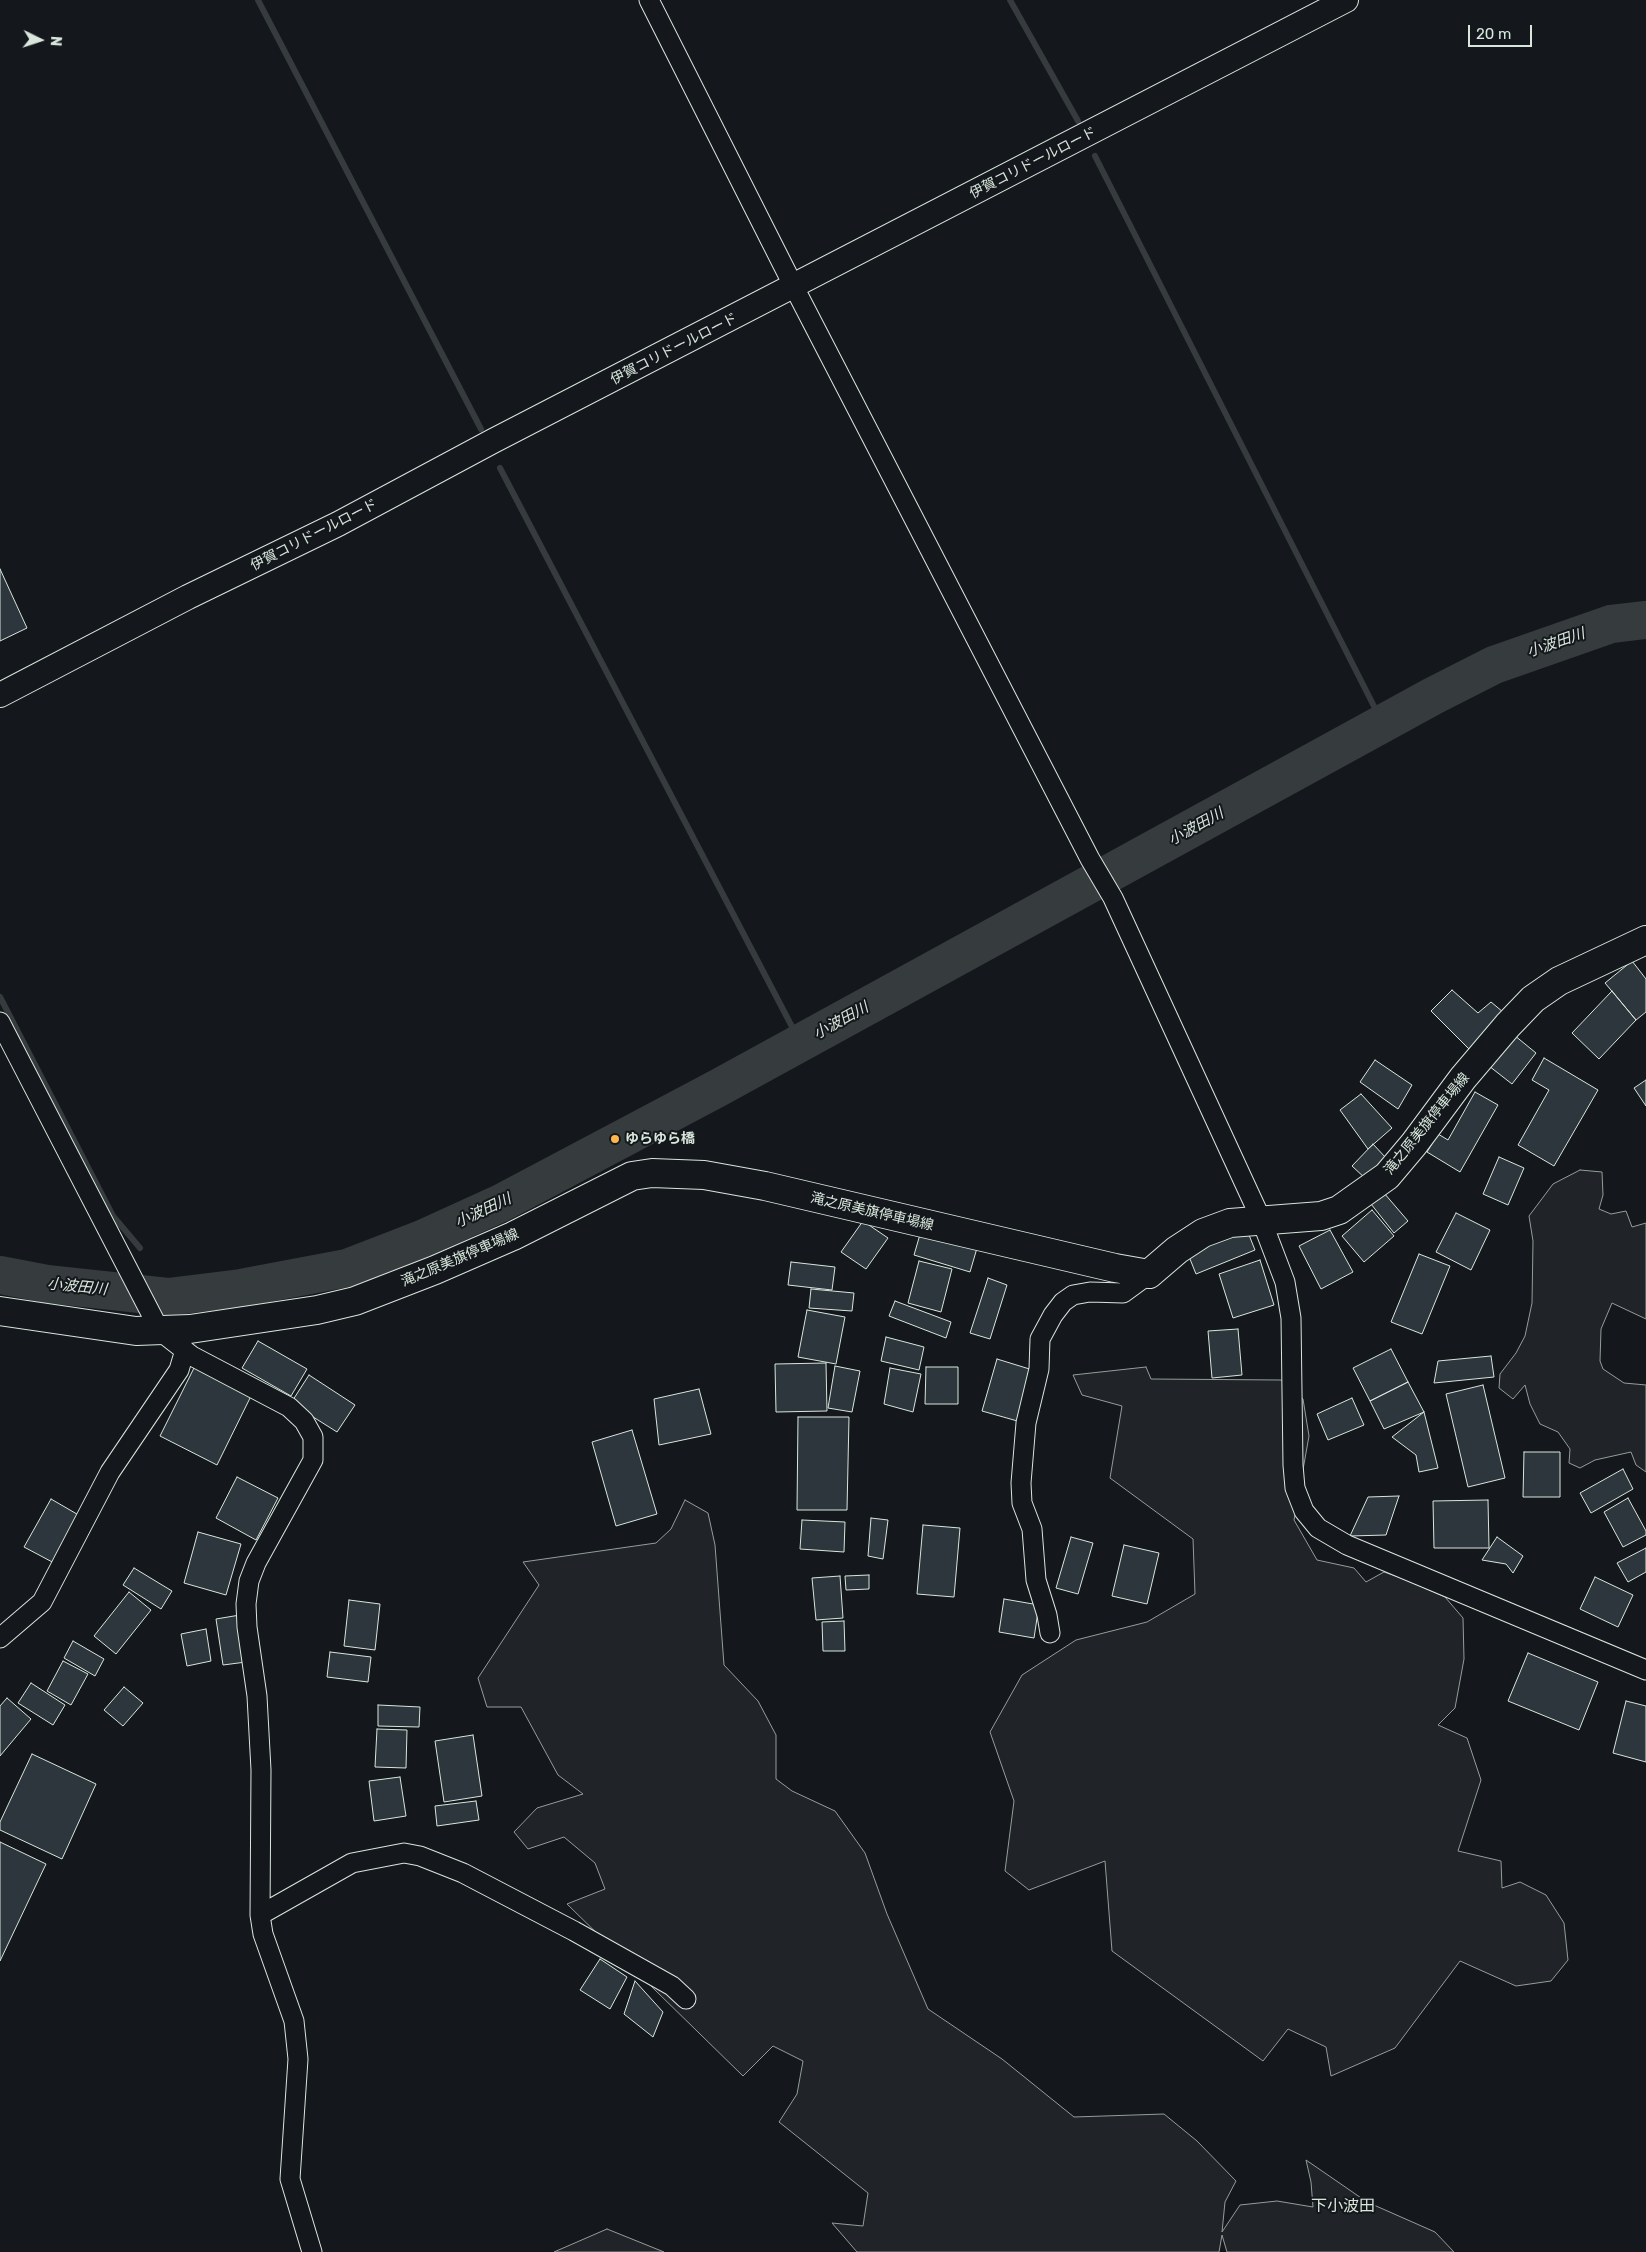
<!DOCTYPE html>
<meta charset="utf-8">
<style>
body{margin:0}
#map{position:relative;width:1646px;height:2252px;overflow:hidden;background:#14181c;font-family:Rubik,sans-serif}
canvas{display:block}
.north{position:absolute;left:15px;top:15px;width:50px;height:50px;-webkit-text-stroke:4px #14181c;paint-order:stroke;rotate:94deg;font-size:14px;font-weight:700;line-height:20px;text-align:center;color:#d8e6dc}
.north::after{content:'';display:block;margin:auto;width:18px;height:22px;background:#d8e6dc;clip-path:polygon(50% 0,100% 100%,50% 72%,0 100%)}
.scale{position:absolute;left:1468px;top:25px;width:64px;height:22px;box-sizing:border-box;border:2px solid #d8e6dc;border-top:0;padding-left:6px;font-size:15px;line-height:18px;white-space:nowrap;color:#d8e6dc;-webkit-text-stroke:4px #14181c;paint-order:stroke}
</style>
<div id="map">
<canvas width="1646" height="2252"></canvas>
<div class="north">N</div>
<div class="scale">20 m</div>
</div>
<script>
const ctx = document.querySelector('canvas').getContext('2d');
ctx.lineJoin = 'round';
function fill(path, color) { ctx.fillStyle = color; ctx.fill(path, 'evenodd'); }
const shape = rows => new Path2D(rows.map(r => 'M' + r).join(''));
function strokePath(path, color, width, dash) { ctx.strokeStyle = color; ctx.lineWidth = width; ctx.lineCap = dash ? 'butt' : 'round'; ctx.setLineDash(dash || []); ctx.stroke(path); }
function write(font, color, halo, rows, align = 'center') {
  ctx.font = font + ' Rubik,"Noto Sans JP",sans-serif'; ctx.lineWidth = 4; ctx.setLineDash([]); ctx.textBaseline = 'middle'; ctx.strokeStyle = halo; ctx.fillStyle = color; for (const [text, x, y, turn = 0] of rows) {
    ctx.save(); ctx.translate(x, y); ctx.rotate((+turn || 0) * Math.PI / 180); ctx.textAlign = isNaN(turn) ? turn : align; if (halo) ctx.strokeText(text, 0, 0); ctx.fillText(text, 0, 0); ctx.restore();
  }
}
const green = shape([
 [1580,1170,1602,1172,1603,1195,1599,1209,1611,1214,1626,1211,1632,1227,1646,1223,1646,1319,1612,1303,1601,1329,1600,1361,1603,1369,1624,1383,1646,1385,1646,1472,1636,1465,1631,1452,1595,1460,1580,1468,1569,1463,1570,1449,1558,1432,1540,1424,1530,1404,1525,1385,1513,1399,1499,1388,1500,1374,1516,1353,1525,1336,1532,1303,1533,1241,1529,1216,1553,1184,1580,1170],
 [1146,1367,1151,1379,1281,1380,1303,1399,1309,1436,1294,1520,1317,1560,1354,1568,1366,1582,1384,1572,1407,1580,1445,1597,1463,1618,1464,1659,1455,1708,1438,1725,1467,1738,1481,1780,1458,1851,1501,1861,1502,1888,1520,1882,1546,1895,1564,1923,1568,1960,1551,1981,1516,1986,1460,1961,1395,2048,1331,2076,1326,2047,1288,2029,1263,2061,1112,1951,1105,1861,1029,1890,1005,1871,1014,1801,990,1732,1022,1675,1076,1640,1147,1622,1195,1594,1193,1539,1110,1478,1122,1406,1082,1395,1073,1375,1146,1367],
 [685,1500,708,1513,715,1545,724,1665,758,1701,776,1735,776,1779,792,1791,835,1811,865,1853,887,1914,928,2009,1002,2059,1074,2117,1164,2114,1197,2141,1236,2181,1225,2202,1222,2232,1240,2205,1277,2201,1313,2207,1311,2182,1306,2160,1367,2202,1435,2232,1454,2252,1227,2252,1222,2235,1219,2252,857,2252,832,2223,863,2226,868,2193,779,2122,797,2094,803,2061,773,2046,743,2076,567,1904,605,1889,595,1863,564,1837,528,1849,514,1832,537,1808,583,1794,558,1775,521,1707,487,1707,478,1678,539,1585,523,1562,656,1543,671,1529,685,1500],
 [607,2229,664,2252,554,2252,607,2229]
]);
fill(green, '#202428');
strokePath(green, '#939e99', 1);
strokePath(shape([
 [258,0,481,429],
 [1010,0,1078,121],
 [1095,156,1383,724],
 [500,468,800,1042],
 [0,997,113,1216,140,1248]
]), '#363b3e', 6);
strokePath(shape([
 [0,1275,47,1284,168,1297,241,1288,347,1268,422,1239,501,1203,718,1088,1433,696,1494,665,1611,624,1646,620]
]), '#363b3e', 38);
const building = shape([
 [0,569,27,628,0,641,0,569],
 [1632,961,1646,979,1646,1012,1636,1020,1605,983,1632,961],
 [1452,990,1478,1013,1491,1002,1503,1012,1471,1051,1431,1011,1452,990],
 [1612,991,1636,1020,1599,1059,1572,1033,1612,991],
 [1514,1035,1536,1053,1512,1084,1489,1066,1514,1035],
 [1544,1058,1598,1090,1554,1166,1518,1145,1549,1090,1532,1080,1544,1058],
 [1375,1060,1412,1085,1398,1109,1360,1082,1375,1060],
 [1646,1080,1646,1106,1634,1088,1646,1080],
 [1475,1092,1498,1105,1460,1172,1427,1152,1438,1134,1448,1140,1475,1092],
 [1361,1094,1392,1128,1368,1149,1340,1110,1361,1094],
 [1373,1144,1386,1158,1366,1179,1352,1166,1373,1144],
 [1499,1157,1524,1168,1508,1205,1483,1194,1499,1157],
 [1384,1193,1408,1221,1394,1233,1371,1204,1384,1193],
 [1372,1210,1394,1236,1364,1262,1342,1236,1372,1210],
 [1456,1213,1490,1230,1471,1270,1436,1252,1456,1213],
 [863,1221,888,1238,866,1269,841,1252,863,1221],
 [1247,1230,1255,1250,1196,1274,1188,1254,1247,1230],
 [1330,1230,1353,1272,1321,1289,1299,1246,1330,1230],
 [921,1231,977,1248,970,1272,914,1255,921,1231],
 [1419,1254,1450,1266,1422,1334,1391,1322,1419,1254],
 [1260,1260,1274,1305,1233,1318,1219,1274,1260,1260],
 [919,1261,952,1269,941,1312,908,1303,919,1261],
 [791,1262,835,1267,832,1290,788,1285,791,1262],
 [988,1278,1007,1285,990,1339,970,1333,988,1278],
 [811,1289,854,1293,852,1311,809,1308,811,1289],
 [895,1301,951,1322,946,1338,889,1316,895,1301],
 [807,1310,845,1317,836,1364,798,1357,807,1310],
 [1238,1329,1242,1375,1212,1378,1208,1331,1238,1329],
 [886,1337,924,1347,919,1370,881,1361,886,1337],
 [258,1341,307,1369,291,1396,242,1368,258,1341],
 [1391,1349,1408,1382,1370,1401,1353,1368,1391,1349],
 [1491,1356,1494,1377,1434,1383,1438,1361,1491,1356],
 [997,1359,1036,1371,1021,1422,982,1411,997,1359],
 [826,1363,827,1411,776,1412,775,1364,826,1363],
 [195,1366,252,1394,217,1465,160,1436,195,1366],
 [835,1366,860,1371,852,1412,828,1408,835,1366],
 [926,1367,958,1367,958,1404,925,1404,926,1367],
 [890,1368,921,1374,913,1412,884,1404,890,1368],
 [309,1375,355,1405,337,1432,291,1403,309,1375],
 [1408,1382,1424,1412,1384,1429,1370,1401,1408,1382],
 [1483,1385,1505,1478,1468,1487,1446,1394,1483,1385],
 [699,1389,711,1434,659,1445,654,1399,699,1389],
 [1352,1398,1364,1425,1328,1440,1317,1414,1352,1398],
 [1424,1412,1438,1468,1419,1472,1416,1455,1392,1437,1424,1412],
 [798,1417,849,1417,847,1510,797,1510,798,1417],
 [632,1430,657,1514,616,1526,592,1442,632,1430],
 [1524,1452,1560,1452,1560,1497,1523,1497,1524,1452],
 [1623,1469,1633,1489,1591,1513,1580,1493,1623,1469],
 [237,1477,278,1498,256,1540,216,1518,237,1477],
 [1399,1496,1386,1535,1350,1536,1368,1497,1399,1496],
 [1628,1498,1646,1531,1646,1535,1623,1547,1604,1512,1628,1498],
 [51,1499,82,1517,56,1564,24,1547,51,1499],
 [1488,1500,1489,1548,1434,1548,1433,1501,1488,1500],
 [871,1518,888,1520,883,1559,868,1556,871,1518],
 [802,1520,845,1522,844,1552,800,1549,802,1520],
 [923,1525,960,1528,954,1597,917,1594,923,1525],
 [198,1532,241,1544,226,1595,184,1583,198,1532],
 [1071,1537,1093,1543,1078,1594,1056,1588,1071,1537],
 [1497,1537,1523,1556,1513,1573,1506,1564,1482,1560,1497,1537],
 [1124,1545,1159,1553,1147,1604,1112,1596,1124,1545],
 [1646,1548,1646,1572,1628,1582,1617,1563,1646,1548],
 [134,1568,172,1591,161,1609,123,1585,134,1568],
 [869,1575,869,1589,846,1590,845,1576,869,1575],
 [840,1576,843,1618,816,1620,812,1578,840,1576],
 [1595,1577,1633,1595,1618,1627,1580,1609,1595,1577],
 [129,1592,151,1610,116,1654,94,1636,129,1592],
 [1004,1599,1039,1605,1034,1638,999,1632,1004,1599],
 [349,1600,380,1604,375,1650,344,1646,349,1600],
 [240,1615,246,1662,223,1665,216,1619,240,1615],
 [844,1621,845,1651,823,1651,822,1622,844,1621],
 [206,1629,211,1661,187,1666,181,1634,206,1629],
 [73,1641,104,1659,95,1676,64,1658,73,1641],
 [330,1652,371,1657,368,1682,327,1677,330,1652],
 [1528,1653,1598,1682,1579,1730,1508,1701,1528,1653],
 [63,1661,88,1674,71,1705,47,1691,63,1661],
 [31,1683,65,1705,53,1725,18,1703,31,1683],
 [124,1687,143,1703,123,1726,104,1710,124,1687],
 [7,1698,31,1719,0,1756,0,1706,7,1698],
 [1626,1701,1646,1706,1646,1762,1613,1753,1626,1701],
 [378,1705,420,1707,419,1727,378,1726,378,1705],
 [377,1729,407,1730,406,1768,375,1767,377,1729],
 [473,1735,482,1796,444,1802,435,1741,473,1735],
 [32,1754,96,1784,62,1859,0,1830,0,1822,32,1754],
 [400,1777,406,1816,374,1821,369,1781,400,1777],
 [476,1801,479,1820,437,1826,435,1806,476,1801],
 [0,1842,46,1864,0,1961,0,1842],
 [600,1959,627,1977,610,2009,580,1990,600,1959],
 [635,1981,663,2012,653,2037,624,2014,635,1981]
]);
fill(building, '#2c363c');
strokePath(building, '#d8e6dc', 1);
const minor = shape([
 [649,0,794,287,1090,859,1113,898,1261,1219,1285,1282,1291,1318,1293,1465,1295,1488,1304,1511,1318,1528,1347,1545,1646,1670],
 [0,1022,160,1331,192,1356,289,1407,304,1421,313,1437,313,1460,256,1563,249,1581,246,1604,247,1627,257,1696,261,1770,260,1915,263,1934,294,2021,298,2059,290,2179,312,2252],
 [1050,1633,1047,1615,1036,1580,1032,1529,1022,1503,1021,1483,1026,1423,1039,1369,1040,1339,1053,1315,1063,1302,1073,1295,1090,1292,1123,1293,1149,1274],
 [0,1638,42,1602,110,1472,179,1370,185,1350],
 [260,1915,352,1863,404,1853,420,1856,463,1873,574,1931,672,1986,686,1999]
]);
const tertiary = shape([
 [0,695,188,597,338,524,493,441,1346,0]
]);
const secondary = shape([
 [0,1311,136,1331,190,1329,317,1310,355,1301,435,1270,513,1236,632,1176,652,1173,704,1175,765,1186,1115,1268,1149,1274,1177,1250,1203,1233,1230,1223,1321,1216,1339,1210,1387,1176,1414,1144,1463,1078,1508,1025,1533,999,1559,981,1646,940]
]);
strokePath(minor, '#d8e6dc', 21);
strokePath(tertiary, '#d8e6dc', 26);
strokePath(secondary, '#d8e6dc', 30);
strokePath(minor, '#14181c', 19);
strokePath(tertiary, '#14181c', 24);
strokePath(secondary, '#14181c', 28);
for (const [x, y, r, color] of [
 [615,1139,5,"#ffb74d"]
]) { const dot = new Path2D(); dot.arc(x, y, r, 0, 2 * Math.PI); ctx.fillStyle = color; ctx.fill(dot); strokePath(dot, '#14181c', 2); }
write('14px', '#d8e6dc', '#14181c', [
 ["伊賀コリドールロード",1033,163,-27],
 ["伊賀コリドールロード",674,349,-27],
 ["伊賀コリドールロード",314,535,-27],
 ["滝之原美旗停車場線",1427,1124,-51],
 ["滝之原美旗停車場線",872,1212,13],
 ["滝之原美旗停車場線",460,1258,-23]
]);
write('bold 14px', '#d8e6dc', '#14181c', [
 ["ゆらゆら橋",625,1139]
], 'left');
write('italic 15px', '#d8e6dc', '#14181c', [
 ["小波田川",1556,643,-19],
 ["小波田川",1196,827,-29],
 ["小波田川",841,1021,-29],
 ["小波田川",483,1211,-25],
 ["小波田川",77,1287,6]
]);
write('16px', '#d8e6dc', '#14181c', [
 ["下小波田",1343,2206]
]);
</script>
